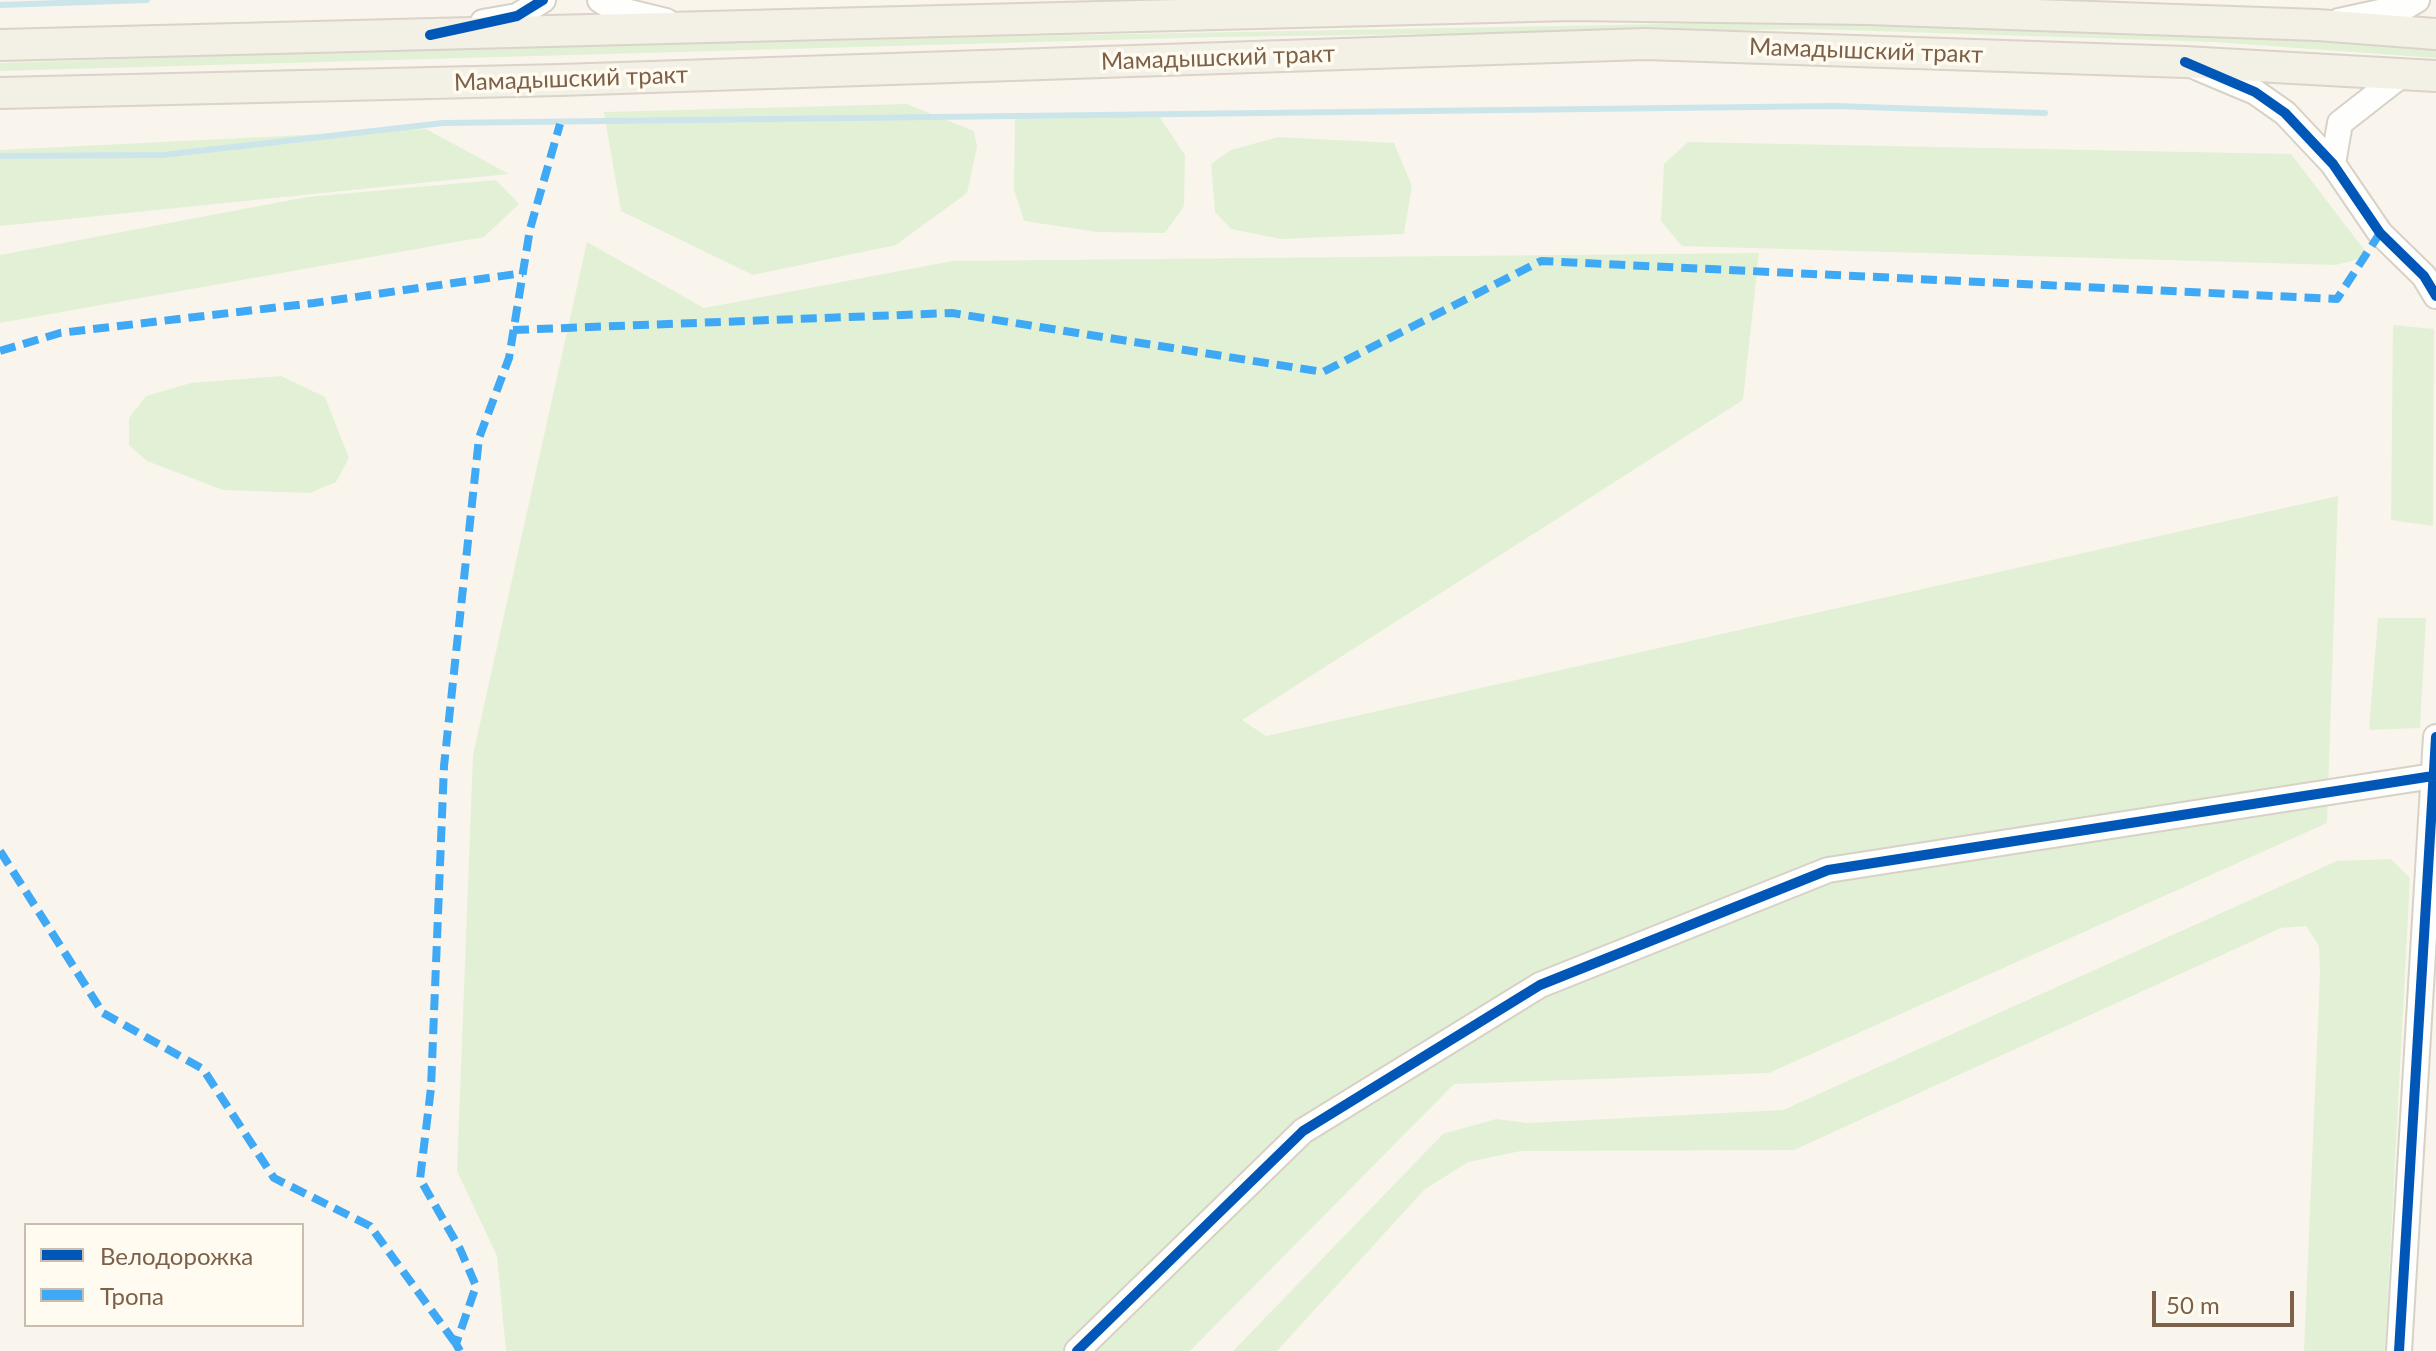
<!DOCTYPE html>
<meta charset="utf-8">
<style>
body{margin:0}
#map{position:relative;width:2436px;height:1351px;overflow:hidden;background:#f9f5ec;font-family:Lato,sans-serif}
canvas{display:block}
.legend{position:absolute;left:24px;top:1223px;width:280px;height:104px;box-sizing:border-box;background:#fffbf0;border:2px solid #cbbdad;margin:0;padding:10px 14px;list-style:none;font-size:24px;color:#7c6048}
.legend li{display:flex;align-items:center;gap:16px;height:40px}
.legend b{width:40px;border:2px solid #cbbdad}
.scale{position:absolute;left:2152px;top:1291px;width:142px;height:36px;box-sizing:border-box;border:4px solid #7c6048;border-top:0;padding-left:10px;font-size:24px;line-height:28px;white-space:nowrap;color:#7c6048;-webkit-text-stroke:6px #fffbf0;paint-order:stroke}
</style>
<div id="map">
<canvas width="2436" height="1351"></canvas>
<ul class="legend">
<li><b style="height:10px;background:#0057b8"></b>Велодорожка</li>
<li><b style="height:10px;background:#3fa9f5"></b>Тропа</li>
</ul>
<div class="scale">50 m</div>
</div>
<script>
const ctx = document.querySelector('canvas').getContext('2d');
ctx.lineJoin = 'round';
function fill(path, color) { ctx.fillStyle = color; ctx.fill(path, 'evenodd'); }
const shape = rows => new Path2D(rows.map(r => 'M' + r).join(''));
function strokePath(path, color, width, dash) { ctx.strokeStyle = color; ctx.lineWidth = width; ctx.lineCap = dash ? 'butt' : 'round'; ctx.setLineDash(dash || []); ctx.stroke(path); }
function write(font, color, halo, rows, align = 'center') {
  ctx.font = font + ' Lato,sans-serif'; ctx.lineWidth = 7; ctx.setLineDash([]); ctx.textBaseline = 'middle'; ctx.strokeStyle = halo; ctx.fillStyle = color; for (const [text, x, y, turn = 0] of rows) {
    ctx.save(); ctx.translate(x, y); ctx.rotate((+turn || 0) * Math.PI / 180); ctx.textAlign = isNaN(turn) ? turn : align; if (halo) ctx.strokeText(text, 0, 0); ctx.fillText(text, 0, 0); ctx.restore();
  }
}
fill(shape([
 [1818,21,2255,36,2436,49,2436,58,2214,42,1811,29,1215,37,0,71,0,63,551,45],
 [907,104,974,131,977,147,967,193,896,245,753,275,621,211,604,112],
 [1159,116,1185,155,1184,206,1165,233,1097,232,1024,221,1014,190,1015,117],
 [426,129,509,174,0,226,0,150],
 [1278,137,1394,143,1412,186,1404,234,1281,239,1231,229,1215,212,1211,164,1231,150],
 [1688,142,2291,154,2369,256,2336,265,1682,246,1661,221,1664,164],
 [496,180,519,204,484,237,0,323,0,255,307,197],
 [587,242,704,308,952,261,1759,253,1743,400,1242,720,1266,736,2338,496,2327,823,1769,1073,1454,1084,1190,1351,506,1351,497,1256,457,1171,473,755],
 [2393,325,2434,329,2433,526,2391,520],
 [281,376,325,397,349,458,336,482,310,493,223,490,147,461,129,445,129,418,146,396,191,383],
 [2378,618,2426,618,2420,728,2369,730],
 [2391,859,2410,878,2385,1351,2304,1351,2320,973,2319,946,2306,926,2281,928,1794,1150,1521,1151,1468,1162,1424,1190,1277,1351,1233,1351,1443,1134,1496,1119,1528,1123,1783,1110,2337,861]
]), '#e2f1d5');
strokePath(shape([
 [0,5,147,0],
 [0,156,163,155,443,123,1834,106,2045,113]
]), '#cce5eb', 6);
const minor = shape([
 [600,0,613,8,666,21],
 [2339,21,2407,6,2417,0],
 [483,22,517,16,543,0],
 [2198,68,2255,92,2285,113,2333,164,2380,233,2424,276,2436,296],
 [2333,164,2340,123,2404,73],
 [1077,1351,1303,1131,1540,985,1828,870,2433,776],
 [2399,1351,2436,737]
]);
const major = shape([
 [0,45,1571,5,1867,9,2318,25,2436,34],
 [0,93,560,80,1645,44,2185,62,2436,76]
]);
strokePath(minor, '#d7d1c7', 28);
strokePath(major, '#dbd2c9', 34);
strokePath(minor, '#fefefc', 24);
strokePath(major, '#f3f0e6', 30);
strokePath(shape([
 [513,330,952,313,1323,372,1541,261,2337,299,2380,233],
 [0,351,60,333,314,303,523,273],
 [0,851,103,1013,203,1069,274,1178,370,1226,456,1344],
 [460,1351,456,1344,476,1286,460,1249,420,1179,431,1088,444,766,479,438,509,358,530,229,560,124]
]), '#3fa9f5', 8, [16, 8]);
strokePath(shape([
 [430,35,517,16,543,0],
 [2185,62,2255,92,2285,113,2333,164,2380,233,2424,276,2436,296],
 [1077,1351,1303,1131,1540,985,1828,870,2433,776],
 [2399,1351,2436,737]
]), '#0057b8', 10);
write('24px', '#7c6048', '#fffbf0', [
 ["Мамадышский тракт",1866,51,2],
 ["Мамадышский тракт",1218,58,-2],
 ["Мамадышский тракт",571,79,-2]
]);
</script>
